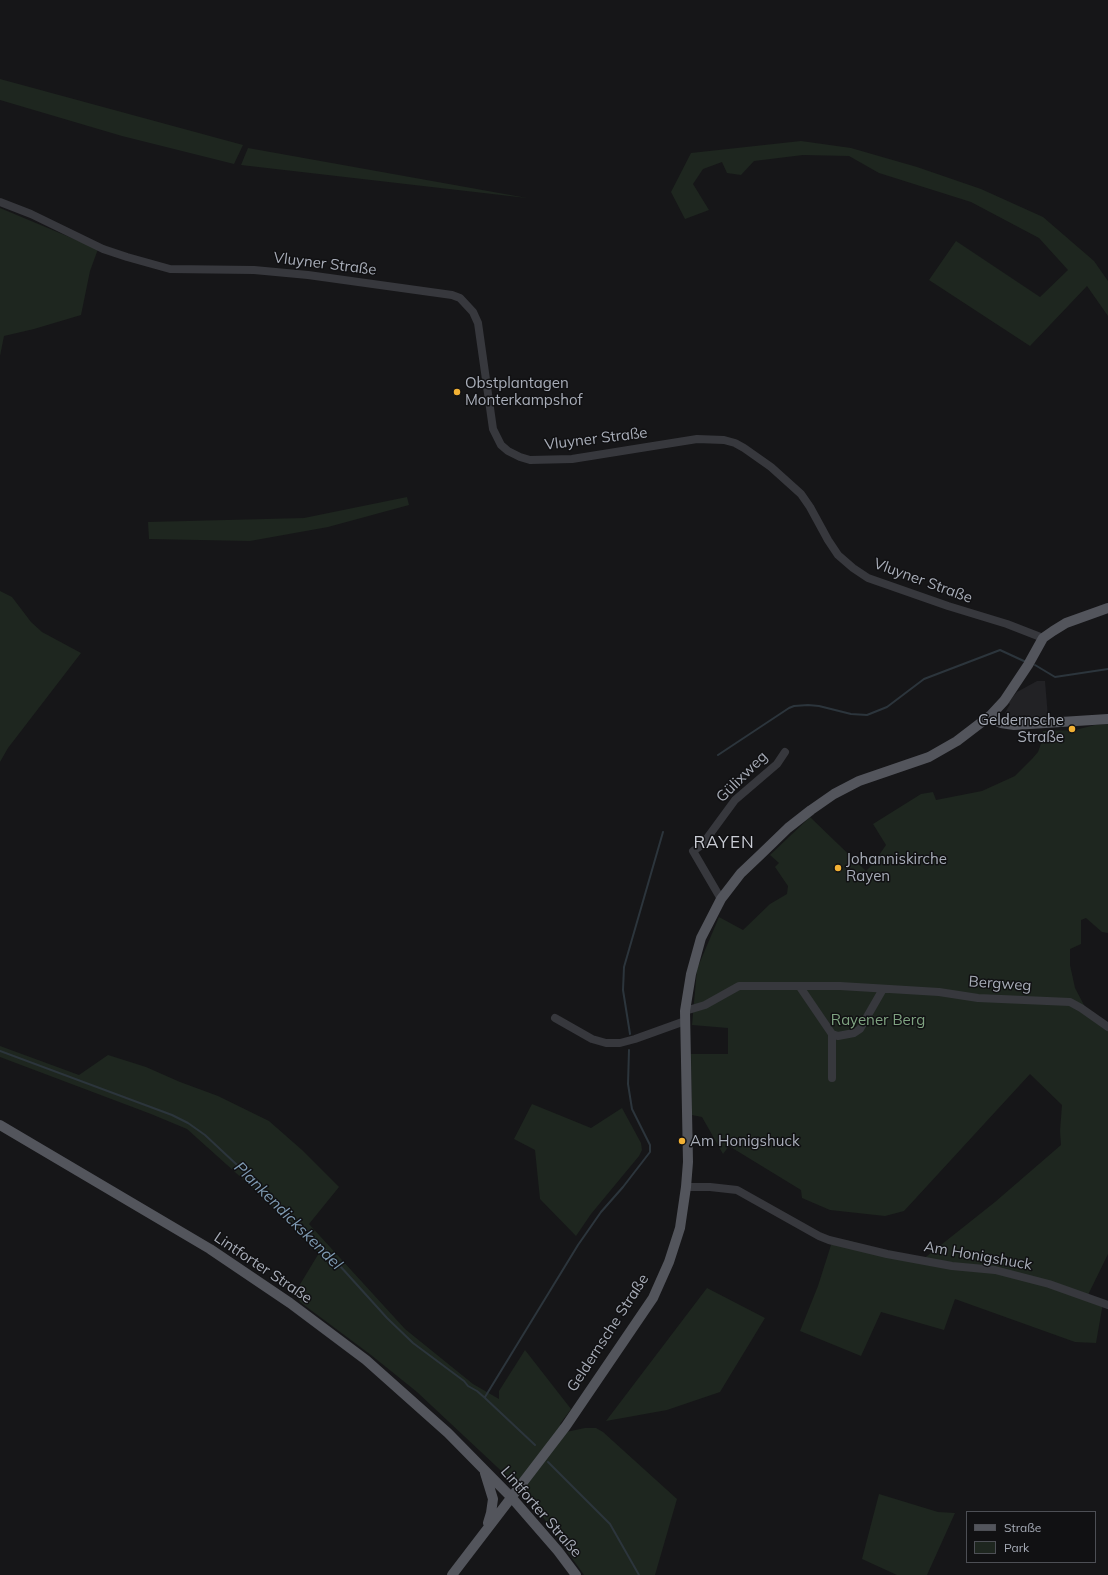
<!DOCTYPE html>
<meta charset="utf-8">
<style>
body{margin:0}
#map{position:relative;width:1108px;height:1575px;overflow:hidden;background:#161618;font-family:Mulish,sans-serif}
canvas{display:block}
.legend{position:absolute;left:966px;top:1511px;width:130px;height:52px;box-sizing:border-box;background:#111113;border:1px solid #4d4f55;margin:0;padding:5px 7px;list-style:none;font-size:12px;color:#a8adb8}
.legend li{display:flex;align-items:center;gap:8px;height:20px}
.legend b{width:20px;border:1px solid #4d4f55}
</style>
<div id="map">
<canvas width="1108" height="1575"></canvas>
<ul class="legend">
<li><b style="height:5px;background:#53555c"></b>Straße</li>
<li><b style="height:11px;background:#1e261f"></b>Park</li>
</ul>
</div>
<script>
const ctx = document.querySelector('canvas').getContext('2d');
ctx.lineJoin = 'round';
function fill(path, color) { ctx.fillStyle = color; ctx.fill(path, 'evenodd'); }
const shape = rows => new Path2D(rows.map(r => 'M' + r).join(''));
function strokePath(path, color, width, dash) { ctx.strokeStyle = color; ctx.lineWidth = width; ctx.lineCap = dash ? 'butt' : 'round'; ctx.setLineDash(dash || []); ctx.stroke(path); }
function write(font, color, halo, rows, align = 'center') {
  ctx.font = font + ' Mulish,sans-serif'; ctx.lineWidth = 3; ctx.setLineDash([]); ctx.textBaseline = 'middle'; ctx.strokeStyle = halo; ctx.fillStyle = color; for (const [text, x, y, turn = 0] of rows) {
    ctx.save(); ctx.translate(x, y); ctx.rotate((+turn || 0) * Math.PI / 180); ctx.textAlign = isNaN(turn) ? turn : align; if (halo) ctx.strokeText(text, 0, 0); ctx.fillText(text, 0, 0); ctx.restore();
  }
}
fill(shape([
 [1037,681,1045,681,1048,717,1016,720,1009,719,1005,713,1010,704,1008,703,1017,692]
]), '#222225');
fill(shape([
 [0,79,243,145,234,164,122,136,0,100],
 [801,141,851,148,917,167,981,189,1043,217,1094,261,1108,281,1108,316,1087,286,1030,346,929,280,956,241,1040,297,1068,270,1039,238,971,202,879,173,849,156,803,155,754,161,741,175,727,173,722,162,703,169,693,184,709,210,685,219,671,192,691,153],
 [248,148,527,198,241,165],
 [0,208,98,249,90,271,81,315,34,329,4,336,0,356],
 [407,497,409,505,328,527,250,541,149,539,148,522,304,518],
 [0,591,12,597,31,622,42,632,81,653,8,748,0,762],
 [1108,724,1108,933,1102,932,1086,918,1081,920,1081,944,1070,949,1070,965,1075,988,1085,1007,1108,1029,1108,1254,1087,1297,1103,1303,1096,1343,1075,1342,955,1299,944,1330,881,1312,861,1356,800,1331,818,1286,831,1245,846,1240,922,1260,995,1202,1061,1145,1060,1131,1062,1105,1030,1074,904,1211,885,1216,830,1210,802,1198,801,1190,729,1146,723,1154,702,1117,692,1115,691,1054,728,1054,728,1028,692,1025,697,969,719,917,743,930,770,904,787,894,788,886,775,867,779,863,770,855,810,817,866,871,873,864,886,845,873,824,921,794,933,792,936,800,982,791,1015,776,1032,759,1038,752,1043,738,1043,731,1075,730,1095,725],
 [0,1046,79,1075,108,1055,146,1067,180,1082,218,1096,269,1121,302,1150,339,1187,309,1224,405,1329,473,1384,499,1399,499,1391,525,1350,571,1409,560,1424,566,1432,585,1428,596,1428,603,1432,677,1499,655,1575,584,1575,528,1496,417,1392,371,1355,300,1302,296,1291,319,1253,265,1199,187,1129,151,1114,0,1057],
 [532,1104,591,1128,622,1108,641,1143,642,1150,639,1156,591,1214,576,1236,540,1199,535,1150,514,1139],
 [707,1288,765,1318,720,1392,667,1410,606,1421],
 [879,1494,938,1512,955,1513,927,1575,897,1575,862,1559]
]), '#1e261f');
strokePath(shape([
 [1035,665,1055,677,1108,669],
 [718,755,789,708,794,706,808,705,819,706,851,714,867,715,887,707,924,679,1000,650,1026,662],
 [630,1034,623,990,624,967,663,832],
 [0,1051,172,1115,188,1123,205,1135,312,1235,387,1318,413,1343,464,1381,468,1386,477,1391,485,1398,535,1445],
 [485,1397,578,1245,601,1212,623,1187,650,1152,650,1145,632,1109,628,1084,629,1050],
 [548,1462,610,1524,639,1575]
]), '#2c353c', 2);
strokePath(shape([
 [0,202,31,214,103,249,127,257,170,269,254,270,308,275,452,295,460,298,473,312,478,323,493,429,501,445,508,451,520,457,530,460,572,459,697,439,724,440,735,443,744,448,771,467,801,494,810,507,828,540,838,555,853,568,868,578,948,606,1007,624,1043,638],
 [721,899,693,851,702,845,735,800,777,764,785,752],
 [800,987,832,1034,838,1036,854,1033,860,1029,883,989],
 [685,1011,705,1005,739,986,840,986,939,992,978,998,1070,1002,1081,1008,1108,1027],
 [555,1018,592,1039,606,1043,620,1043,635,1039,685,1021],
 [832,1034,832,1078],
 [686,1187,710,1187,737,1190,819,1236,829,1240,887,1254,952,1266,995,1270,1049,1284,1108,1305]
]), '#37383d', 8);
strokePath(shape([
 [991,715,995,720,1001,723,1014,725,1108,719],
 [0,1125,210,1249,290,1303,366,1360,448,1433,512,1498,558,1551,576,1575],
 [485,1473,493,1499,491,1513,488,1523],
 [452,1575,566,1426,653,1298,669,1262,680,1228,686,1187,688,1162,685,1011,691,974,701,938,721,899,741,873,761,854,788,828,811,810,834,794,859,781,929,757,957,741,991,715,1004,701,1028,665,1043,638,1053,631,1066,623,1108,608]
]), '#53555c', 10);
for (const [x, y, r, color] of [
 [457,392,4,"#f2b134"],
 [1072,729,4,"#f2b134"],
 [838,868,4,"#f2b134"],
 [682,1141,4,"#f2b134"]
]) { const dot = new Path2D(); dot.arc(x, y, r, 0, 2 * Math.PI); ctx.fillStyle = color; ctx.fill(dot); strokePath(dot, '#111113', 1.5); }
write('15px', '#a8adb8', '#111113', [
 ["Vluyner Straße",325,264,7],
 ["Vluyner Straße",596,439,-7],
 ["Vluyner Straße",923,581,20],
 ["Gülixweg",742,777,-45],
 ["Bergweg",1000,984,4],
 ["Am Honigshuck",978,1256,10],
 ["Lintforter Straße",263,1268,34],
 ["Geldernsche Straße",608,1333,-57],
 ["Lintforter Straße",541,1512,49]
]);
write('15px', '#a8adb8', '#111113', [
 ["Obstplantagen",465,383],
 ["Monterkampshof",465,400],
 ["Geldernsche",1064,720,"right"],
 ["Straße",1064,737,"right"],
 ["Johanniskirche",846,859],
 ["Rayen",846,876],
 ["Am Honigshuck",690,1141]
], 'left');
write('15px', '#7fa381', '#111113', [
 ["Rayener Berg",878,1020]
]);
write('italic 16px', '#7f9bb3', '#111113', [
 ["Plankendickskendel",288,1216,45]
]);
ctx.letterSpacing = '1px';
write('17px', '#c9ccd4', '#111113', [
 ["RAYEN",724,843]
]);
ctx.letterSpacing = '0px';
</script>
